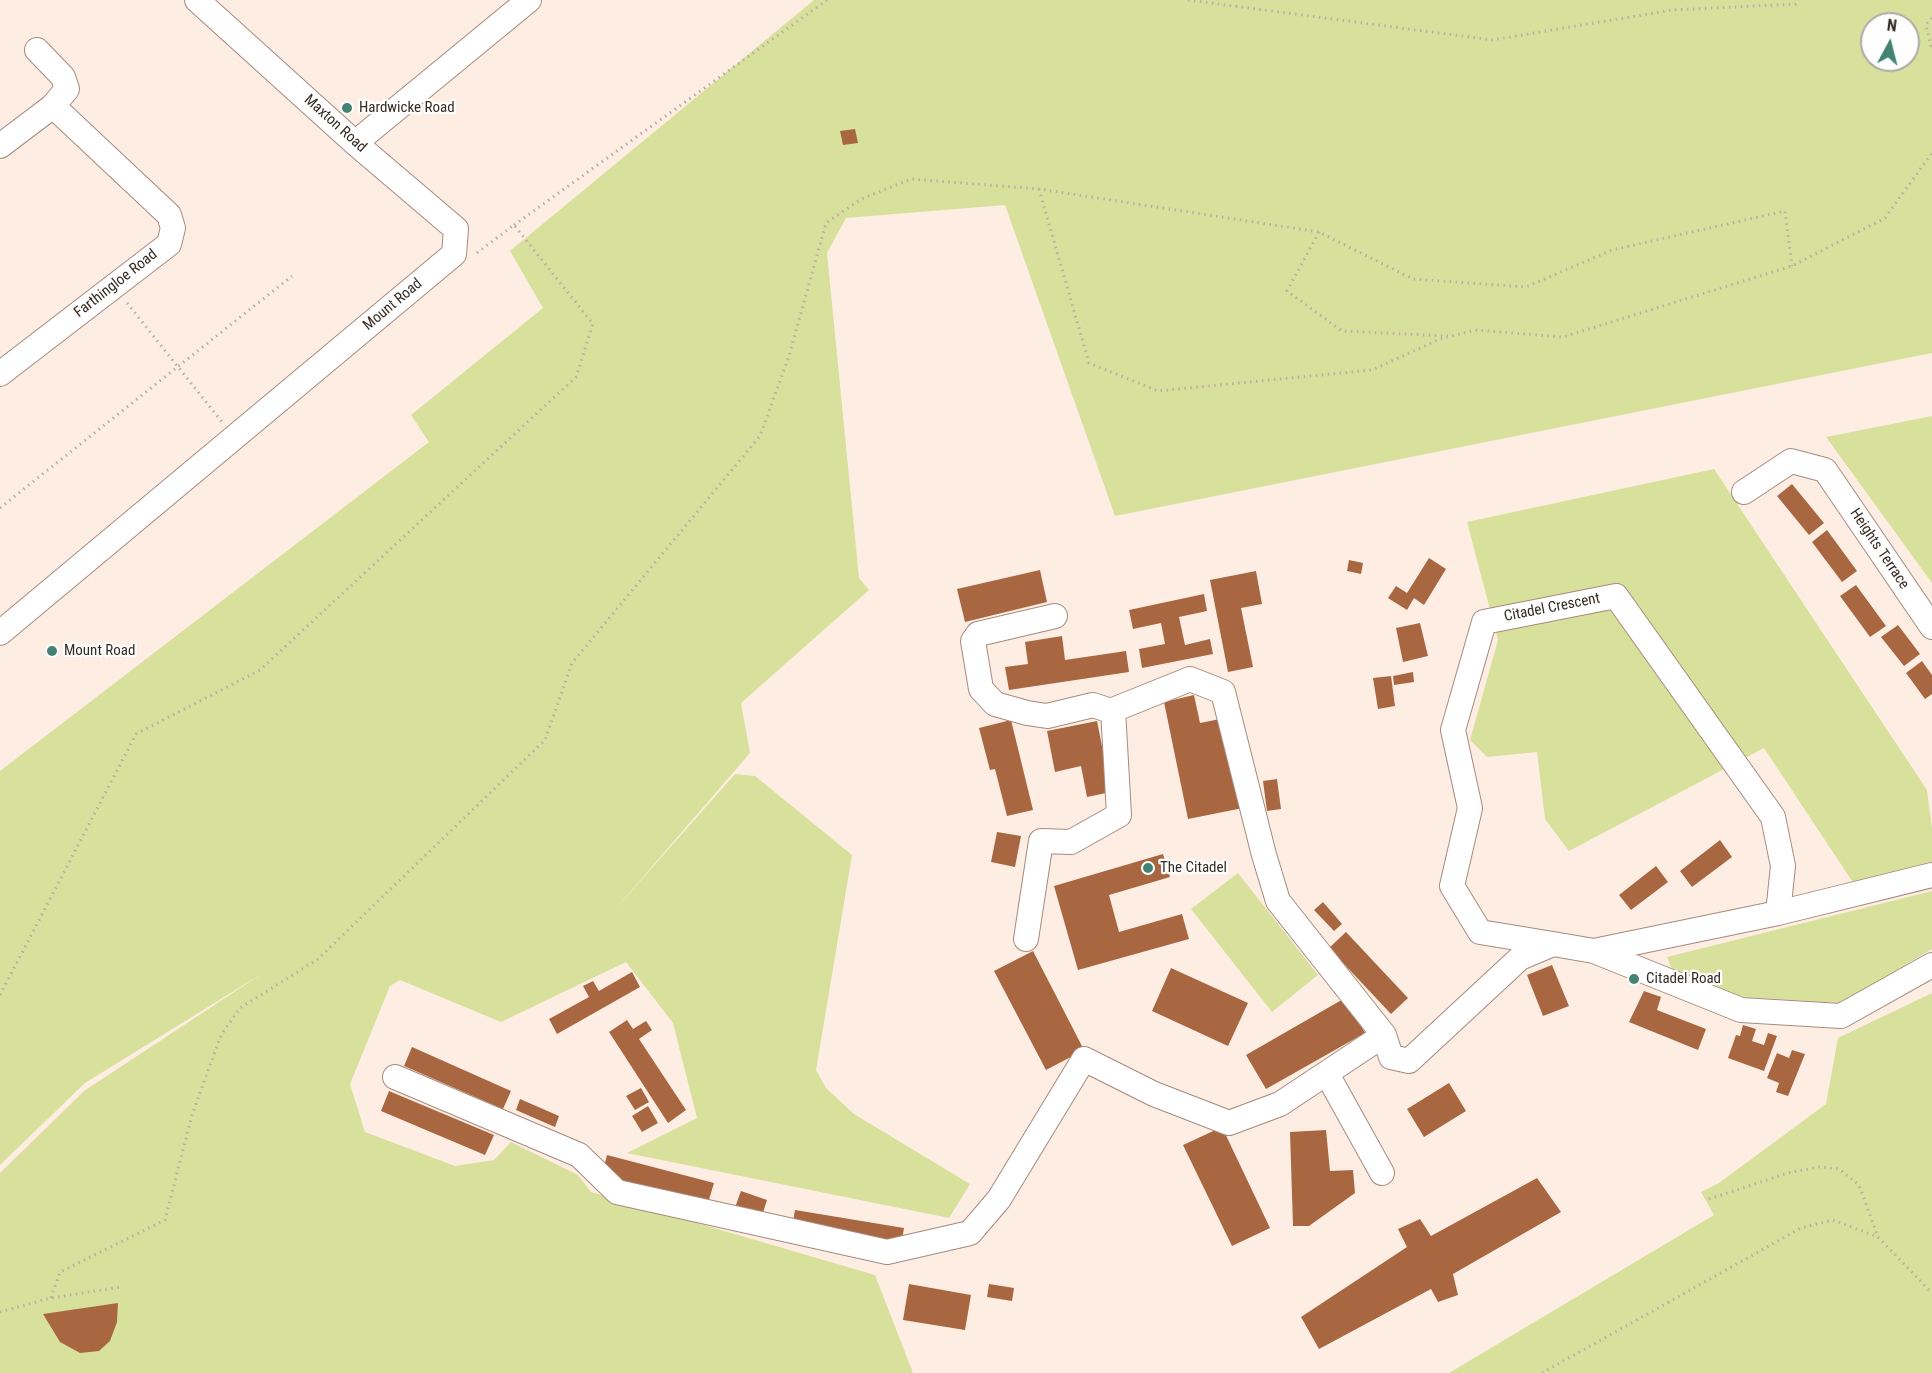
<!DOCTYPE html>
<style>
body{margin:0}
#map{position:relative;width:1932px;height:1373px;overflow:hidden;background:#feede3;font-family:"Roboto Condensed",sans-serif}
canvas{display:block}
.north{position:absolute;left:1860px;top:12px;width:60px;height:60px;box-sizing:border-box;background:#fefefe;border:2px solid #aeaaa7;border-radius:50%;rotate:7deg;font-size:16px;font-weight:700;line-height:24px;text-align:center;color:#352b25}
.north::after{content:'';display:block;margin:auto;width:21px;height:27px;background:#428374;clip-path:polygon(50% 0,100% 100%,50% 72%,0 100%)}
</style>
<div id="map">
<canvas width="1932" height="1373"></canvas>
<div class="north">N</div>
</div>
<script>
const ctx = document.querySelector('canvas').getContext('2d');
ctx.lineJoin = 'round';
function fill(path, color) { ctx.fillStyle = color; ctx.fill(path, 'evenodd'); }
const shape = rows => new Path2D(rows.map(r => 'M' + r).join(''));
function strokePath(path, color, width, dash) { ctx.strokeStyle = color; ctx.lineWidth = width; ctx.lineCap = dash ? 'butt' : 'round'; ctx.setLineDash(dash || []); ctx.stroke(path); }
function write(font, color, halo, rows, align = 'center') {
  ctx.font = font + ' "Roboto Condensed",sans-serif'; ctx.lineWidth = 4.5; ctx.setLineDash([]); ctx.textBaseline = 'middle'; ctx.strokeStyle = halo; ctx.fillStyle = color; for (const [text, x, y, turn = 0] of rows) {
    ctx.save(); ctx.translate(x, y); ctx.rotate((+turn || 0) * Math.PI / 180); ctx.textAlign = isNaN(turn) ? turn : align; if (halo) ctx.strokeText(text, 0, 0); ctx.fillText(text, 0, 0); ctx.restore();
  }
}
fill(shape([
 [814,0,1932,0,1932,353,1115,516,1005,205,846,218,827,253,859,578,869,590,741,703,750,753,612,913,735,774,755,776,852,855,816,1070,826,1088,854,1114,970,1184,949,1218,627,1153,697,1118,673,1023,626,962,501,1022,400,980,390,986,350,1084,365,1132,455,1166,494,1160,511,1142,578,1175,591,1192,875,1275,913,1373,0,1373,0,1173,84,1091,263,973,85,1083,0,1165,0,771,429,442,411,415,543,308,510,251],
 [1872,24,1908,24,1908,60,1872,60],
 [1932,416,1932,583,1826,437],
 [1714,469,1927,790,1932,828,1932,867,1854,884,1764,748,1569,851,1545,819,1537,752,1487,757,1470,740,1498,640,1467,522],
 [1238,873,1318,975,1272,1012,1191,909],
 [1932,891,1932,949,1841,1003,1744,997,1673,972,1667,957],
 [1932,993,1932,1373,1449,1373,1714,1215,1701,1192,1719,1183,1826,1104,1838,1038]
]), '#d8e19c');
fill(shape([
 [855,129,858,143,843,145,840,131],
 [1792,484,1824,523,1809,535,1777,496],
 [1827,530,1857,571,1842,582,1812,542],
 [1429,558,1446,569,1424,605,1414,598,1407,610,1388,598,1396,586,1407,593],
 [1349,560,1363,563,1361,574,1347,571],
 [1040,570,1047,602,965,622,957,589],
 [1256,571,1262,604,1241,608,1253,667,1228,672,1210,580],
 [1856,585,1886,626,1870,637,1840,596],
 [1204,594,1207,611,1179,617,1185,645,1210,639,1213,654,1142,668,1139,649,1165,644,1161,623,1133,629,1129,610],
 [1420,623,1428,656,1403,662,1396,628],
 [1898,625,1920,654,1904,666,1881,637],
 [1062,636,1065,660,1126,651,1129,672,1009,690,1005,667,1028,664,1025,642],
 [1922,661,1932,675,1932,694,1925,699,1906,673],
 [1413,672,1414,682,1394,685,1393,676],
 [1391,676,1395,706,1378,709,1373,678],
 [1194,695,1200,723,1225,718,1243,808,1188,819,1164,702],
 [1011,720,1033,810,1007,816,995,769,990,770,979,728],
 [1097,721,1111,792,1087,797,1081,766,1055,772,1047,731],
 [1277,779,1281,809,1267,811,1263,781],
 [997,832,1021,836,1015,867,991,862],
 [1720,840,1732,857,1692,887,1680,871],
 [1163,854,1170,877,1109,895,1119,932,1182,914,1189,939,1078,970,1054,886],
 [1656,866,1668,882,1631,910,1619,895],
 [1323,902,1342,924,1334,931,1314,910],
 [1346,932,1408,998,1391,1014,1329,948],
 [1033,951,1084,1050,1046,1070,994,971],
 [1552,965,1569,1006,1543,1016,1527,975],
 [1171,968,1248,1003,1228,1046,1152,1011],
 [632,972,640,987,557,1034,549,1019,589,997,583,986,593,981,599,991],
 [1644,991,1661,997,1657,1010,1706,1029,1698,1050,1629,1022],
 [1345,998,1365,1033,1266,1089,1246,1055],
 [627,1020,633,1029,646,1021,652,1030,639,1039,686,1110,668,1123,609,1032],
 [1743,1025,1756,1029,1752,1041,1764,1045,1768,1033,1777,1036,1764,1071,1728,1058,1736,1035,1740,1036],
 [412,1047,511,1091,503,1109,404,1066],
 [1792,1050,1805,1054,1788,1096,1776,1092,1779,1083,1767,1078,1777,1053,1789,1058],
 [1449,1083,1466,1111,1424,1137,1407,1109],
 [641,1088,649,1102,635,1110,626,1096],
 [389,1091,494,1135,485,1155,381,1111],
 [520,1099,559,1116,555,1127,516,1110],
 [648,1106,658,1123,642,1132,632,1116],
 [1222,1127,1270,1228,1232,1246,1183,1145],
 [1326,1130,1330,1171,1353,1170,1355,1193,1309,1226,1293,1226,1290,1132],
 [607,1155,714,1183,708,1203,602,1175],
 [1537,1178,1561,1212,1453,1274,1458,1295,1438,1302,1431,1289,1319,1349,1301,1317,1407,1247,1398,1229,1420,1219,1431,1236],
 [741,1191,767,1200,760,1222,733,1213],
 [795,1210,904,1228,901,1246,792,1228],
 [909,1284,971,1295,965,1330,903,1320],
 [989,1284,1014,1288,1012,1301,987,1297],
 [118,1303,117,1322,110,1341,99,1351,80,1353,60,1342,43,1314]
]), '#a86741');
const minor = shape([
 [355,143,529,0],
 [0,146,53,106,67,89,63,77,37,50],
 [0,374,169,244,173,228,169,215,53,106],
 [1744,492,1791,461,1825,470,1932,627],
 [1055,616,978,634,973,641,981,689,995,704,1027,713,1047,716,1093,705,1114,712],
 [0,633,454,254,456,229,355,143,197,0],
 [1553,944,1480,932,1452,886,1470,808,1453,730,1484,622,1616,596,1773,817,1783,866,1778,913],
 [1594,951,1778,913,1932,875],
 [1384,1035,1391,1057,1409,1061,1520,958,1553,944,1594,951,1741,1010,1841,1016,1932,965],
 [1327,1074,1382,1173],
 [395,1077,579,1155,617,1192,887,1252,970,1233,999,1199,1084,1059,1154,1094,1229,1123,1280,1104,1384,1035,1278,901,1264,855,1223,692,1190,679,1113,710,1119,815,1071,842,1041,841,1026,939]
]);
strokePath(minor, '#a68b7d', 26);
strokePath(shape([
 [1188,0,1492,40,1672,10,1796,4,1799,0],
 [1932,18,1926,25,1932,50],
 [1039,189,1089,363,1158,391,1372,370,1440,339,1475,330,1563,337,1792,266,1885,218,1932,153],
 [514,225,827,0],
 [1319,232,1287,291,1342,331,1448,336],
 [127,303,222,422],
 [0,508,292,276],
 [0,995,136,734,260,670,576,377,593,324,514,225,474,255],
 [1709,1199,1788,1173,1819,1167,1839,1169,1859,1185,1878,1237],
 [51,1298,60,1272,165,1220,192,1115,221,1035,240,1008,318,959,545,740,572,663,760,436,789,356,826,223,861,199,911,179,1039,189,1319,232,1413,279,1526,287,1612,250,1785,211,1792,266],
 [0,1312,51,1298,121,1287],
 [1542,1373,1801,1228,1833,1220,1878,1237,1932,1293]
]), '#bcada5', 3, [1.5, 4.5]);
strokePath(minor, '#fff', 24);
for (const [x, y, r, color] of [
 [347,108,6,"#428374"],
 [52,651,6,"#428374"],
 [1148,868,6,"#428374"],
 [1634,979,6,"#428374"]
]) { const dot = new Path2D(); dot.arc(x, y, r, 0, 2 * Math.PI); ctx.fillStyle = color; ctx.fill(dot); strokePath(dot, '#fefefe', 2); }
write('15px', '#352b25', '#fefefe', [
 ["Hardwicke Road",359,108],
 ["Mount Road",64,651],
 ["The Citadel",1160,868],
 ["Citadel Road",1646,979]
], 'left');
write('15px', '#352b25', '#fefefe', [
 ["Maxton Road",335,124,42],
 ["Farthingloe Road",116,284,-38],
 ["Mount Road",393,305,-40],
 ["Heights Terrace",1879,549,56],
 ["Citadel Crescent",1552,608,-11]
]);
</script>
